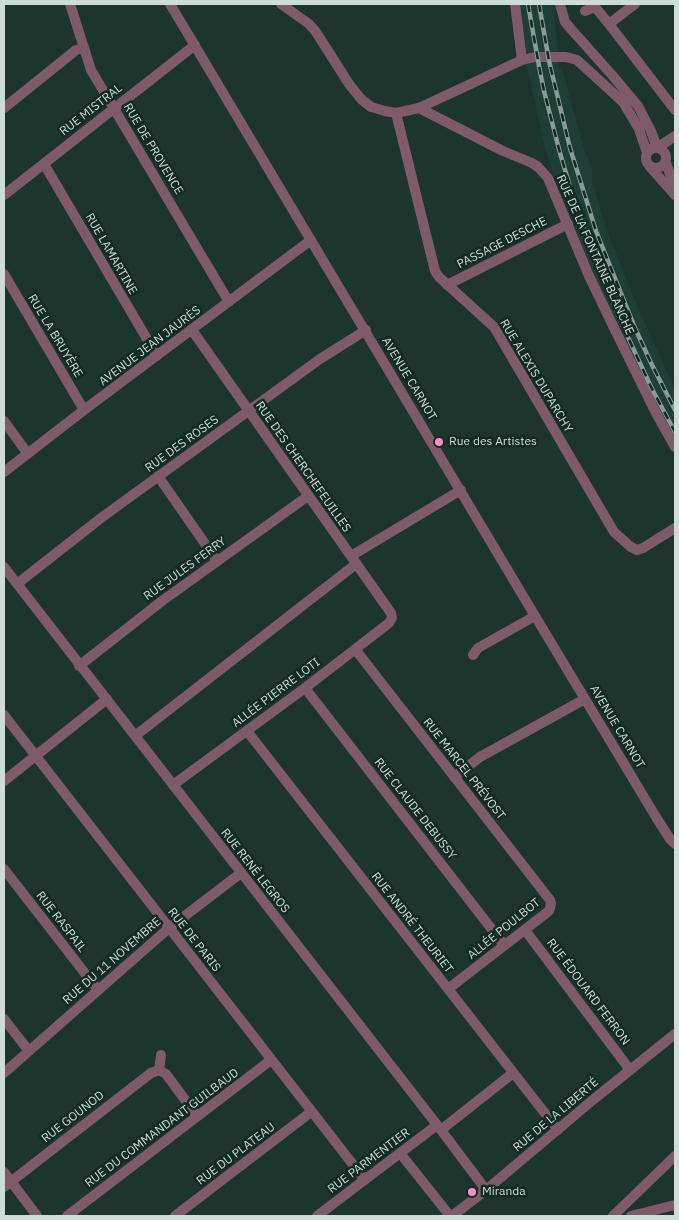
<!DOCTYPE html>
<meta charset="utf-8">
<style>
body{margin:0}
#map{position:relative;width:679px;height:1220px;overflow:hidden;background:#1c352d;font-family:"IBM Plex Sans",sans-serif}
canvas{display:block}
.frame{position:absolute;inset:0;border:5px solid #cddcd7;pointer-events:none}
</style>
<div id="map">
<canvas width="679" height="1220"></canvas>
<div class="frame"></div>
</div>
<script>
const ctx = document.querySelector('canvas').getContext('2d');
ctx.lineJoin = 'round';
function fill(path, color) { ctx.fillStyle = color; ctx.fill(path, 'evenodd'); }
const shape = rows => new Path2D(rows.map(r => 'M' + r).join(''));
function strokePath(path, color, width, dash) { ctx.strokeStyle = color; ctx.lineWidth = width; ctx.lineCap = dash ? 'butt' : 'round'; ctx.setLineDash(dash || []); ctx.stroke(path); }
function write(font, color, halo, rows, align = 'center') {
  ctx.font = font + ' "IBM Plex Sans",sans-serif'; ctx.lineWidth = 5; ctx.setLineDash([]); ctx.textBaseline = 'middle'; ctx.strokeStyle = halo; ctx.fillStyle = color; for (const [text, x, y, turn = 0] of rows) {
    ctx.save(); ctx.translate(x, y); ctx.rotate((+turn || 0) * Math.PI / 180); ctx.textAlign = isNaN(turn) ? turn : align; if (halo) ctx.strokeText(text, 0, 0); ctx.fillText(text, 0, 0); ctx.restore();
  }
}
fill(shape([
 [517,4,555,4,555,18,559,67,562,69,585,152,592,168,592,180,604,222,636,303,675,390,675,439,608,304,584,250,555,179,546,152,536,108,526,62]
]), '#1d3f35');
strokePath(shape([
 [70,4,91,70,229,302],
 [170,4,535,616,656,817,670,839,675,844],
 [281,4,309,24,316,32,349,84,361,99,371,107,385,111,396,113,419,108,522,60,535,57,566,57,577,60,623,102,639,129,647,153],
 [515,4,522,60],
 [560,4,565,22,571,29,612,75,638,106,651,131,657,148],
 [635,4,609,24,675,110],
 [585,11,595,7,609,24],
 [4,108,76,50,84,48],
 [419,108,503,151,532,163,538,167,548,178,589,276,616,332,656,413,675,447],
 [396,113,435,271,439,277,494,327,614,532,631,547,637,550,643,548,675,528],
 '646 158a10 10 0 1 1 20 0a10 10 0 1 1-20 0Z',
 [657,148,675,136],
 [666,163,675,188],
 [44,164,157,356],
 [650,167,675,195],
 [4,195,195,45],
 [4,274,84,410],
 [447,285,568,224],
 [4,421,28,454],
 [4,472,84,410,311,240],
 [158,476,217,561],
 [351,556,461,490],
 [4,567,441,1130,486,1190],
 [17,584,101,518,320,359,366,330],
 [355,649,550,900,551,903,550,908,549,911,448,989],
 [473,655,478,648,535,616],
 [79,666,162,601,308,496],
 [305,688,504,945],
 [4,715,365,1180],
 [247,731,558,1130],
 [135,736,356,564],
 [454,777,480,757,585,699],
 [4,781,107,699],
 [173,785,305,688,389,623,392,618,391,613,192,330],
 [4,869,98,990],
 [525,930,630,1070],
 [4,1019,29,1051],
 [159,1070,161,1055],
 [4,1073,169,928,241,873],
 [441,1130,513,1073],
 [400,1153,450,1216],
 [4,1172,37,1216],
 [4,1187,151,1073,159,1070,166,1074,197,1116],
 [67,1216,271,1060],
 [175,1216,311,1112],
 [317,1216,437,1125],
 [452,1216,486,1190,594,1099,675,1034],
 [613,1216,675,1156],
 [631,1216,675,1205]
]), '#7f5a69', 10);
const rail = shape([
 [528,4,539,66,544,91,560,153,576,207,599,268,620,320,652,389,675,432],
 [539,4,549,61,570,148,596,231,635,328,652,365,675,410]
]);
strokePath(rail, '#889b95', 4.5);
strokePath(rail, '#122b23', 2.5, [8]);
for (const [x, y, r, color] of [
 [439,442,5,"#fd8ebf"],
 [472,1192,5,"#fd8ebf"]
]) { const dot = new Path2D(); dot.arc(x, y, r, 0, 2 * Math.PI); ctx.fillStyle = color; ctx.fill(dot); strokePath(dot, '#122b23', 2); }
write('12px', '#cddcd7', '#122b23', [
 ["RUE MISTRAL",91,110,-38],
 ["RUE DE PROVENCE",153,149,59],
 ["PASSAGE DESCHE",502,243,-27],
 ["RUE LAMARTINE",111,254,60],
 ["RUE DE LA FONTAINE BLANCHE",595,255,66],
 ["RUE LA BRUYÈRE",55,336,59],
 ["AVENUE JEAN JAURÈS",150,346,-37],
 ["RUE ALEXIS DUPARCHY",536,376,59],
 ["AVENUE CARNOT",409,379,59],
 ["RUE DES ROSES",182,444,-36],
 ["RUE DES CHERCHEFEUILLES",303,467,55],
 ["RUE JULES FERRY",185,569,-36],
 ["ALLÉE PIERRE LOTI",276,693,-37],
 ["AVENUE CARNOT",617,727,59],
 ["RUE MARCEL PRÉVOST",464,769,52],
 ["RUE CLAUDE DEBUSSY",415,809,52],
 ["RUE RENÉ LEGROS",255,871,52],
 ["RUE RASPAIL",61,922,52],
 ["RUE ANDRÉ THEURIET",412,923,52],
 ["ALLÉE POULBOT",504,929,-39],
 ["RUE DE PARIS",194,940,52],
 ["RUE DU 11 NOVEMBRE",112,961,-41],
 ["RUE ÉDOUARD FERRON",588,992,53],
 ["RUE DE LA LIBERTÉ",556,1115,-40],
 ["RUE GOUNOD",73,1117,-38],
 ["RUE DU COMMANDANT GUILBAUD",162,1128,-37],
 ["RUE DU PLATEAU",236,1154,-37],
 ["RUE PARMENTIER",369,1161,-37]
]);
write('12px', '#cddcd7', '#122b23', [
 ["Rue des Artistes",449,442],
 ["Miranda",482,1192]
], 'left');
</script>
